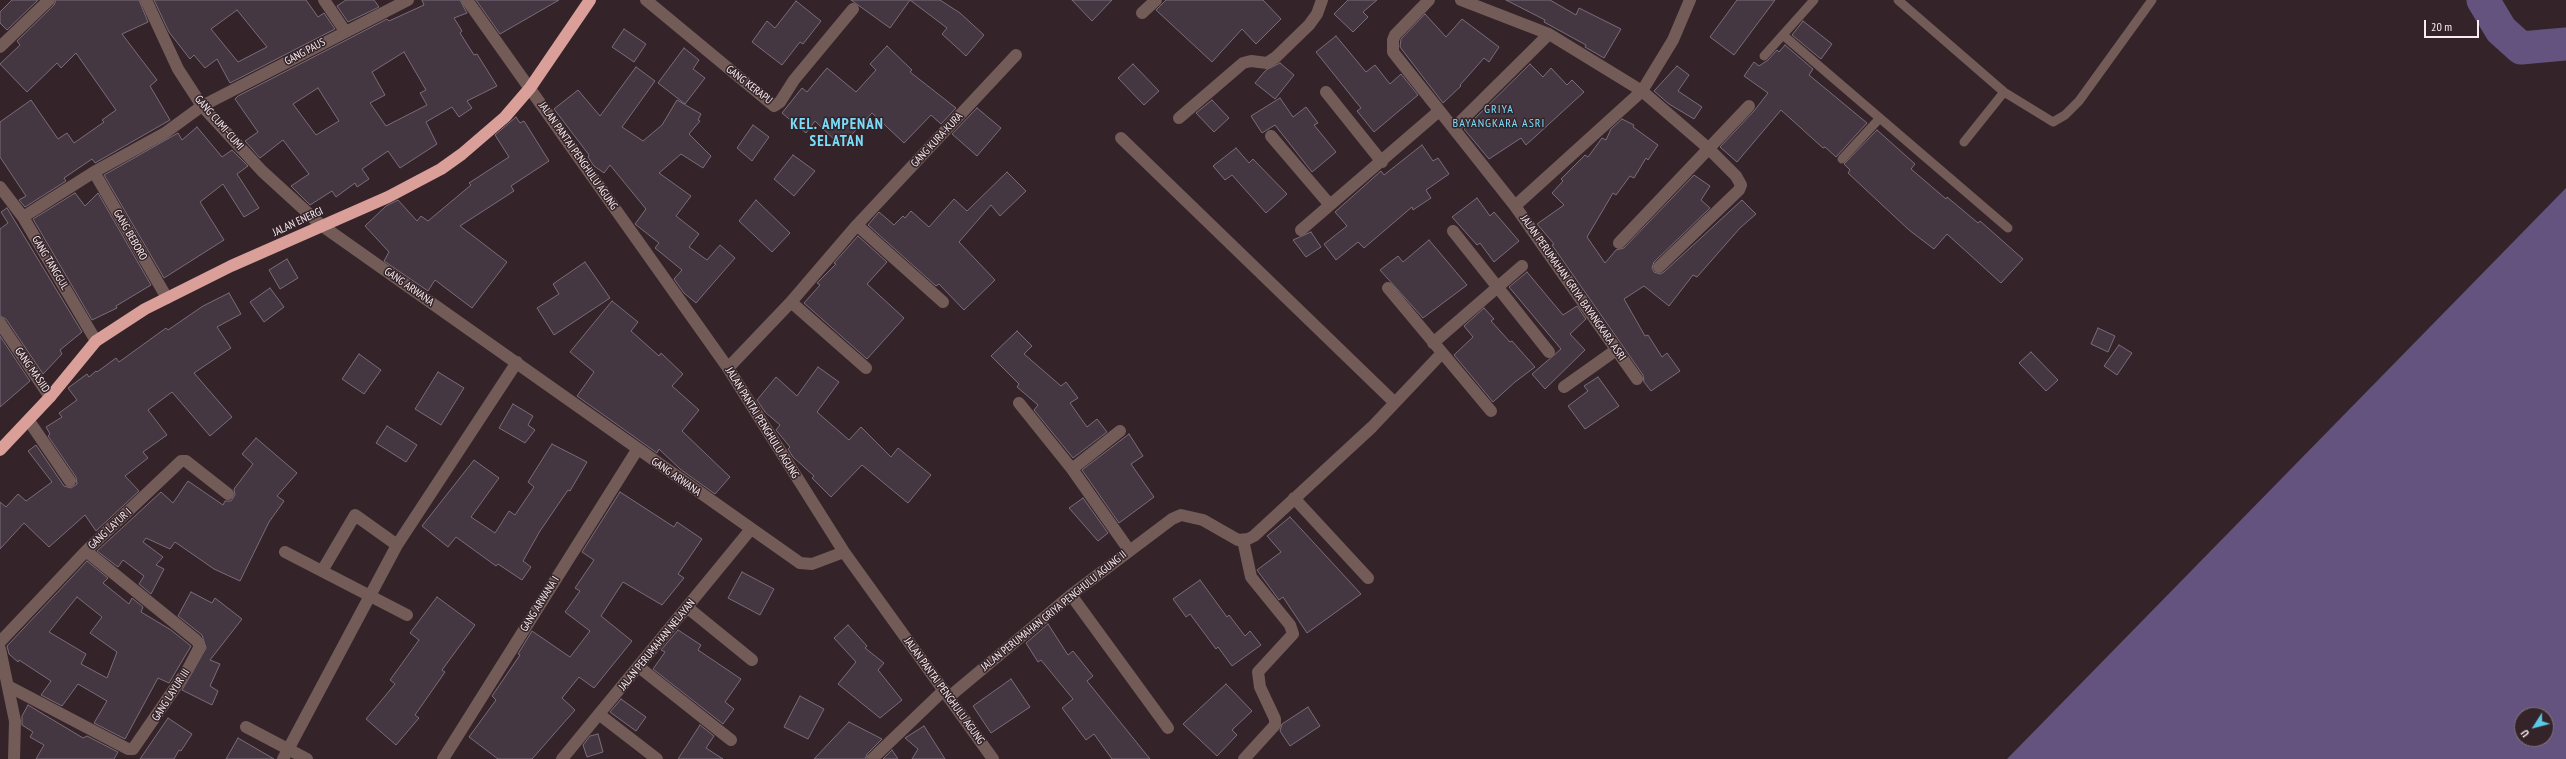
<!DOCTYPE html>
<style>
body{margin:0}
#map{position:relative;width:2566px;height:759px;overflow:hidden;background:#342429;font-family:"PT Sans Narrow",sans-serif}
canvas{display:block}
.north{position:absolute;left:2514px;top:707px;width:40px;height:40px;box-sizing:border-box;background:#342429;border:1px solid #827479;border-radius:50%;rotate:234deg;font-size:11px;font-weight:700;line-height:16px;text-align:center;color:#f8ecf0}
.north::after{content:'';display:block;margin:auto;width:14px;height:18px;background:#5ac8e6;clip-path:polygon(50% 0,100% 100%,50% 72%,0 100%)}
.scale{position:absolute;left:2424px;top:20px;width:55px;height:18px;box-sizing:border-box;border:2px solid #f8ecf0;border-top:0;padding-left:5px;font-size:12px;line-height:14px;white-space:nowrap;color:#f8ecf0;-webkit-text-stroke:3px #342429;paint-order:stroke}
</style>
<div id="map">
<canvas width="2566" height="759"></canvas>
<div class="north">U</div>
<div class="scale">20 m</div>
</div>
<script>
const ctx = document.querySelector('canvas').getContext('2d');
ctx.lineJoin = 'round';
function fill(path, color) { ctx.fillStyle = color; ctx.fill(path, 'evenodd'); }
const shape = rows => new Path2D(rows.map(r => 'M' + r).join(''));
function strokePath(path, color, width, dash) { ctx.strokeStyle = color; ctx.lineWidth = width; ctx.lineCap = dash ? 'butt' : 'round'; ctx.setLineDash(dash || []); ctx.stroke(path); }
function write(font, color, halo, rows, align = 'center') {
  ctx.font = font + ' "PT Sans Narrow",sans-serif'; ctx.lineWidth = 3; ctx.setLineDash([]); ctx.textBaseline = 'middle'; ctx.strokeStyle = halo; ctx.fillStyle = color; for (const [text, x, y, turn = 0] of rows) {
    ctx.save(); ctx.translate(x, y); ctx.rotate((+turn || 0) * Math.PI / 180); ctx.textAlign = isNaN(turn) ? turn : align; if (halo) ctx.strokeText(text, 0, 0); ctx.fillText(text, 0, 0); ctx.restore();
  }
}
fill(shape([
 [2566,188,2566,759,2007,759],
 [2522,715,2546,715,2546,739,2522,739]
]), '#65537f');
strokePath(shape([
 [2483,0,2501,30,2521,48,2566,44]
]), '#65537f', 33);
const building = shape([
 [12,0,38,0,7,30,0,23,0,12,12,0],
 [56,0,139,0,148,22,122,34,157,80,150,86,170,120,95,163,92,159,64,178,66,181,25,207,19,200,26,196,0,157,0,122,31,100,58,139,67,133,74,143,104,122,102,120,116,110,76,53,61,68,57,63,27,92,0,64,20,45,17,41,54,5,56,0],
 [154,0,306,0,318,17,324,13,335,29,230,83,217,59,205,68,194,55,190,59,169,32,154,0],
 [237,10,267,47,238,62,211,29,237,10],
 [346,0,374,0,379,7,348,22,337,6,346,0],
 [422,0,460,0,467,13,454,18,462,31,460,33,474,55,477,54,497,86,467,101,472,108,459,117,452,107,426,122,437,144,400,168,388,151,362,169,369,179,357,187,355,183,336,197,332,191,310,205,291,186,309,174,283,140,260,158,245,141,258,132,235,99,238,96,387,19,389,21,424,5,422,0],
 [404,52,426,90,420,93,427,105,386,126,370,103,385,95,372,72,404,52],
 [318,88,339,121,316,135,293,104,318,88],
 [476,0,559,0,500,34,476,0],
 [851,0,940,0,960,13,984,35,966,56,942,34,947,28,910,0,890,28,851,0],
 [1072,0,1112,0,1092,21,1072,0],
 [1166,0,1263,0,1281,19,1256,44,1242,29,1212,62,1156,10,1166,0],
 [1348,0,1377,0,1363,12,1368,17,1353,32,1334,14,1348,0],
 [1506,0,1550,0,1576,15,1579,8,1621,29,1604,58,1585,47,1586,45,1544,22,1545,20,1506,0],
 [1737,0,1775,0,1734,55,1710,37,1737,0],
 [796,1,821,21,803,44,800,42,782,65,752,42,767,21,775,28,796,1],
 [1425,14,1446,37,1462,19,1499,47,1489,62,1484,58,1460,85,1461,86,1443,103,1400,47,1401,39,1425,14],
 [1803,21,1832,44,1821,59,1792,35,1803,21],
 [624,29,646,44,634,62,612,47,624,29],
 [1336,36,1366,72,1375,65,1390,84,1401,74,1418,95,1374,132,1357,111,1361,108,1316,52,1336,36],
 [1785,45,1813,69,1809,75,1867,123,1836,157,1825,147,1823,148,1781,110,1737,162,1720,147,1754,111,1768,93,1744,76,1754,62,1759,66,1768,60,1777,50,1779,52,1785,45],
 [887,46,912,70,910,72,956,108,941,124,931,115,904,143,872,113,841,146,815,121,806,133,782,113,802,88,807,92,827,68,856,92,876,70,870,64,887,46],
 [684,48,699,60,693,69,705,78,685,104,658,83,684,48],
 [1280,63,1294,75,1275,99,1255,83,1266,70,1280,63],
 [1133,64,1159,91,1144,105,1118,78,1133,64],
 [1530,64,1543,77,1551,68,1567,85,1572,80,1584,92,1526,145,1521,138,1489,159,1464,129,1530,64],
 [1677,66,1689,75,1678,91,1702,107,1694,119,1669,104,1654,91,1677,66],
 [636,67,655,81,622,127,643,141,662,125,677,100,701,114,698,120,700,121,689,134,711,156,703,168,681,154,659,173,691,196,676,216,699,234,689,247,707,260,720,245,735,258,696,303,684,293,674,279,682,270,655,248,659,243,635,224,646,209,610,165,604,173,594,166,588,157,589,155,554,109,578,90,600,116,636,67],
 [1280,98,1293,117,1306,107,1318,123,1314,125,1336,152,1312,172,1275,125,1262,133,1251,116,1280,98],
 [1212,100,1229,118,1214,132,1196,113,1212,100],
 [977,108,1001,128,977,156,952,134,977,108],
 [516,117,520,123,524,121,549,161,511,186,514,191,460,226,507,262,472,308,435,280,428,291,384,261,389,252,365,226,386,206,398,200,417,221,421,216,428,221,471,185,469,183,509,157,495,135,516,117],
 [1622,119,1634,125,1633,127,1658,145,1648,160,1646,158,1634,178,1630,176,1616,195,1613,193,1587,237,1605,263,1616,250,1624,248,1694,175,1710,186,1701,200,1710,208,1654,262,1652,268,1654,272,1660,274,1664,272,1742,200,1756,214,1740,228,1697,277,1693,275,1669,306,1644,286,1624,299,1645,336,1648,335,1662,357,1667,353,1680,371,1651,391,1644,382,1643,375,1552,245,1554,244,1537,224,1564,205,1552,193,1563,181,1561,179,1585,155,1588,157,1602,138,1606,140,1611,129,1622,119],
 [753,125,769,137,752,161,737,148,753,125],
 [197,127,222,157,232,150,248,166,237,174,259,208,244,217,223,184,200,202,224,240,164,278,104,175,178,133,182,140,197,127],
 [1877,130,1915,164,1911,169,1946,199,1947,197,1978,223,1980,221,2023,259,2001,283,1947,234,1934,249,1909,230,1848,173,1850,170,1844,164,1877,130],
 [1422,145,1433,161,1438,158,1449,174,1426,190,1431,198,1413,210,1412,207,1364,248,1358,242,1336,260,1324,244,1347,226,1335,212,1381,171,1384,175,1422,145],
 [1236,148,1249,163,1253,159,1287,194,1266,213,1232,175,1225,180,1213,166,1236,148],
 [793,155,815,171,794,196,774,179,793,155],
 [1007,172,1026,191,1000,216,991,205,959,242,995,280,964,310,939,284,936,286,868,225,879,212,894,225,903,216,905,218,911,211,929,227,954,199,967,211,1007,172],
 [75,193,85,206,98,193,151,285,116,306,117,308,92,320,33,219,75,193],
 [1477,198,1490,216,1494,212,1519,241,1494,262,1480,243,1477,245,1452,217,1477,198],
 [756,200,790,233,772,252,739,221,756,200],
 [7,208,82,332,60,350,62,354,43,374,6,319,0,316,0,229,8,223,1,212,7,208],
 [1311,232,1321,247,1306,257,1293,240,1311,232],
 [858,236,887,262,867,284,904,318,867,359,804,303,820,285,817,283,836,264,834,263,858,236],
 [1429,240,1467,285,1423,318,1380,270,1398,256,1403,262,1429,240],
 [287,259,298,278,280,289,269,270,287,259],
 [585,262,610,298,554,335,537,308,559,294,553,284,585,262],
 [1527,272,1563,315,1577,306,1586,319,1570,334,1585,350,1545,389,1532,374,1561,349,1509,287,1527,272],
 [270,288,284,307,264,322,250,302,270,288],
 [229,293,241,314,217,327,231,348,194,373,232,417,210,436,172,392,148,410,167,435,143,452,148,458,125,476,139,491,96,531,85,515,49,547,24,523,0,549,0,502,6,507,18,494,26,501,52,482,28,451,36,445,64,486,71,488,77,484,76,477,48,436,50,434,46,427,62,417,59,413,77,400,68,388,87,374,89,377,96,371,97,372,116,358,119,362,166,328,168,330,203,306,229,293],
 [612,301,638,322,631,331,659,356,661,353,683,374,672,386,699,410,682,431,730,477,715,494,680,469,659,449,657,453,577,396,594,372,570,352,612,301],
 [1484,308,1494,319,1491,321,1510,342,1512,341,1535,367,1515,382,1493,402,1454,355,1473,337,1464,326,1484,308],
 [2098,328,2115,336,2108,352,2091,344,2098,328],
 [1017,331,1032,346,1024,354,1061,386,1066,382,1078,398,1070,403,1087,427,1097,419,1107,432,1073,458,1034,410,1038,405,1017,387,1019,384,991,356,1017,331],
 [0,336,30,381,0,407,0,336],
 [2119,345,2132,353,2117,375,2104,366,2119,345],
 [2031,352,2058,380,2046,391,2019,363,2031,352],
 [359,354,381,370,364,394,342,379,359,354],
 [818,367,839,382,817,412,849,440,861,427,891,457,898,448,931,475,908,503,862,465,831,497,812,478,814,476,793,457,788,449,790,447,776,430,780,425,765,412,757,400,776,377,797,396,818,367],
 [438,372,464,388,441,425,415,409,438,372],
 [1598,377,1619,406,1585,429,1568,406,1588,391,1584,386,1598,377],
 [513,404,533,416,528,425,535,430,525,443,499,428,513,404],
 [387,426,417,445,406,462,376,443,387,426],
 [1129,434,1143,456,1131,464,1154,497,1119,523,1082,470,1129,434],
 [256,438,297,473,277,496,284,501,269,522,240,581,214,569,175,542,170,549,146,538,143,542,163,557,156,565,164,569,151,594,139,584,144,576,123,560,118,567,97,551,161,492,173,503,188,481,223,505,225,501,231,501,235,495,234,489,253,464,242,454,256,438],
 [552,444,587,462,570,491,568,490,540,531,523,561,531,567,522,580,498,564,496,566,456,537,448,547,422,526,474,460,499,478,471,517,495,533,509,511,515,515,534,487,528,482,552,444],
 [620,492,674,527,677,522,702,539,678,574,684,578,662,605,623,582,601,616,632,641,594,688,579,677,562,698,575,710,532,759,498,759,469,737,496,700,492,696,520,655,518,654,532,631,570,657,590,631,565,612,580,591,575,588,594,560,582,552,620,492],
 [1083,498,1108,533,1098,541,1069,508,1083,498],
 [1290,517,1361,594,1307,633,1283,597,1279,600,1257,570,1281,552,1267,536,1290,517],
 [87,561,108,578,103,583,129,604,132,598,143,607,141,612,171,630,191,646,169,683,158,678,125,739,94,723,107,701,78,684,62,706,41,695,51,681,19,660,18,662,9,654,7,646,87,561],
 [77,597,102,617,90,633,117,652,107,678,81,664,86,654,49,632,77,597],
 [742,572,774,589,760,615,728,598,742,572],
 [1200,580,1227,617,1229,615,1245,636,1250,631,1261,645,1232,666,1218,647,1216,649,1190,614,1186,617,1173,599,1200,580],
 [191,592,212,603,215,598,242,619,210,660,220,664,210,686,218,691,212,705,182,690,206,648,202,635,178,616,191,592],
 [437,597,475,625,442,670,445,672,415,715,419,718,396,745,366,719,395,684,390,680,419,640,410,633,437,597],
 [1048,624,1068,655,1073,651,1093,676,1087,681,1150,759,1112,759,1094,734,1086,740,1062,708,1073,699,1041,660,1038,662,1026,643,1048,624],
 [848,625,867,646,865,648,884,663,878,670,902,700,880,718,838,684,856,662,834,638,848,625],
 [678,630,701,645,698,650,741,679,725,702,734,709,723,724,653,669,665,652,661,650,678,630],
 [1011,679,1030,707,991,733,973,706,1011,679],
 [1226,684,1252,711,1232,730,1237,735,1217,756,1183,724,1226,684],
 [800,696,824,709,808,739,784,727,800,696],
 [621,699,646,717,636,731,610,712,621,699],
 [28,705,83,738,87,736,118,752,114,759,36,759,44,745,30,737,33,732,22,725,22,716,28,705],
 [1308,707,1320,726,1290,746,1280,731,1282,724,1308,707],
 [168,718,192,734,181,751,179,750,174,759,140,759,168,718],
 [849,722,882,739,867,754,865,759,814,759,849,722],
 [700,725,714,736,706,748,723,759,678,759,700,725],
 [924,726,945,759,912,759,918,749,905,738,924,726],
 [598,734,603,752,587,757,583,745,590,736,598,734],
 [238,738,274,759,226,759,238,738],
 [892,750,898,759,883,759,892,750]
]);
fill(building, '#443742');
strokePath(building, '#7a6c79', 1);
strokePath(shape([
 [1898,0,2004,92,2053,122,2065,115,2079,101,2152,0],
 [1783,35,2008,228],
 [1764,56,1814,0],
 [1964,142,2004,92],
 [1842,159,1879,119]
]), '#735b58', 9);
strokePath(shape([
 [146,0,178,69,202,106,262,171,321,225,800,563,812,564,844,552],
 [324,0,345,31],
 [467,0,728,368,844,552,993,759],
 [646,0,774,106,780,102,794,80,853,9],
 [1429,0,1395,35,1393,40,1393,52,1515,206,1637,379],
 [1461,0,1549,34,1642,91,1708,148,1736,176,1741,185,1739,190,1659,267],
 [1142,13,1156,0],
 [0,47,49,0],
 [1326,92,1382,162],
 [1179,118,1243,63,1251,61,1267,63,1276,57,1309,25,1317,14,1322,0],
 [1454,128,1549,34],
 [1271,136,1330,205],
 [1121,138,1394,402],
 [94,172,167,298],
 [0,187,23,217,96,341],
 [1515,206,1642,91,1673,40,1690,0],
 [23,217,94,172,165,133,202,106,408,0],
 [857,225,943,302],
 [1301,230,1439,111],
 [1453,231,1549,352],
 [1619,243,1749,106],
 [1388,288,1491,411],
 [791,302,866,368],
 [0,323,50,397],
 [1433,343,1522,266],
 [728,368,791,302,857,225,1016,55],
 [1564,387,1616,350],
 [1019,403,1072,469,1129,550],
 [29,421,70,481],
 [1072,469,1120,431],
 [1294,498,1368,578],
 [1243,540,1251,577,1290,625,1293,634,1258,672,1260,687,1275,719,1275,725,1244,759],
 [285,552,407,615],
 [322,571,355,515,397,545],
 [1071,595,1168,728],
 [688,608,752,660],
 [0,642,86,551,181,461,186,461,228,494],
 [0,649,15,721,14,759],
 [639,667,731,740],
 [8,686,128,749,133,749,188,669,199,648,199,644,196,640,86,551],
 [949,697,1071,595,1172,519,1181,515,1203,520,1238,540,1248,539,1254,536,1372,427,1442,353],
 [600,715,657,759],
 [246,727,307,759],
 [283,759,397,545,517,362],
 [443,759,637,450],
 [562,759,751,529],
 [872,759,944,690]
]), '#735b58', 12);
strokePath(shape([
 [0,450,50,397,96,341,145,309,231,266,388,197,441,169,462,154,505,117,530,88,590,0]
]), '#da9f98', 12);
write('11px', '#f8ecf0', '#342429', [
 ["GANG PAUS",305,52,-28],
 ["GANG KERAPU",749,85,38],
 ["GANG CUMI-CUMI",219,123,49],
 ["GANG KURA-KURA",937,140,-47],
 ["JALAN PANTAI PENGHULU AGUNG",578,156,55],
 ["JALAN ENERGI",298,222,-25],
 ["GANG BEBORO",130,235,60],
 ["GANG TANGGUL",50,263,59],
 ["GANG ARWANA",409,287,35],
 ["JALAN PERUMAHAN GRIYA BAYANGKARA ASRI",1573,288,55],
 ["GANG MASJID",32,370,55],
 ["JALAN PANTAI PENGHULU AGUNG",762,423,58],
 ["GANG ARWANA",676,477,35],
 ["GANG LAYUR I",110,529,-43],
 ["GANG ARWANA I",540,604,-58],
 ["JALAN PERUMAHAN GRIYA PENGHULU AGUNG II",1054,611,-39],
 ["JALAN PERUMAHAN NELAYAN",657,645,-51],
 ["JALAN PANTAI PENGHULU AGUNG",944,691,54],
 ["GANG LAYUR III",171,695,-57]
]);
ctx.letterSpacing = '1px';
write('12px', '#7bddf9', '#342429', [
 ["GRIYA",1499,110],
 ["BAYANGKARA ASRI",1499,124]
]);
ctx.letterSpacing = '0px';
ctx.letterSpacing = '1px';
write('bold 15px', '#7bddf9', '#342429', [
 ["KEL. AMPENAN",837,125],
 ["SELATAN",837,142]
]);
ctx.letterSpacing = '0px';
</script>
